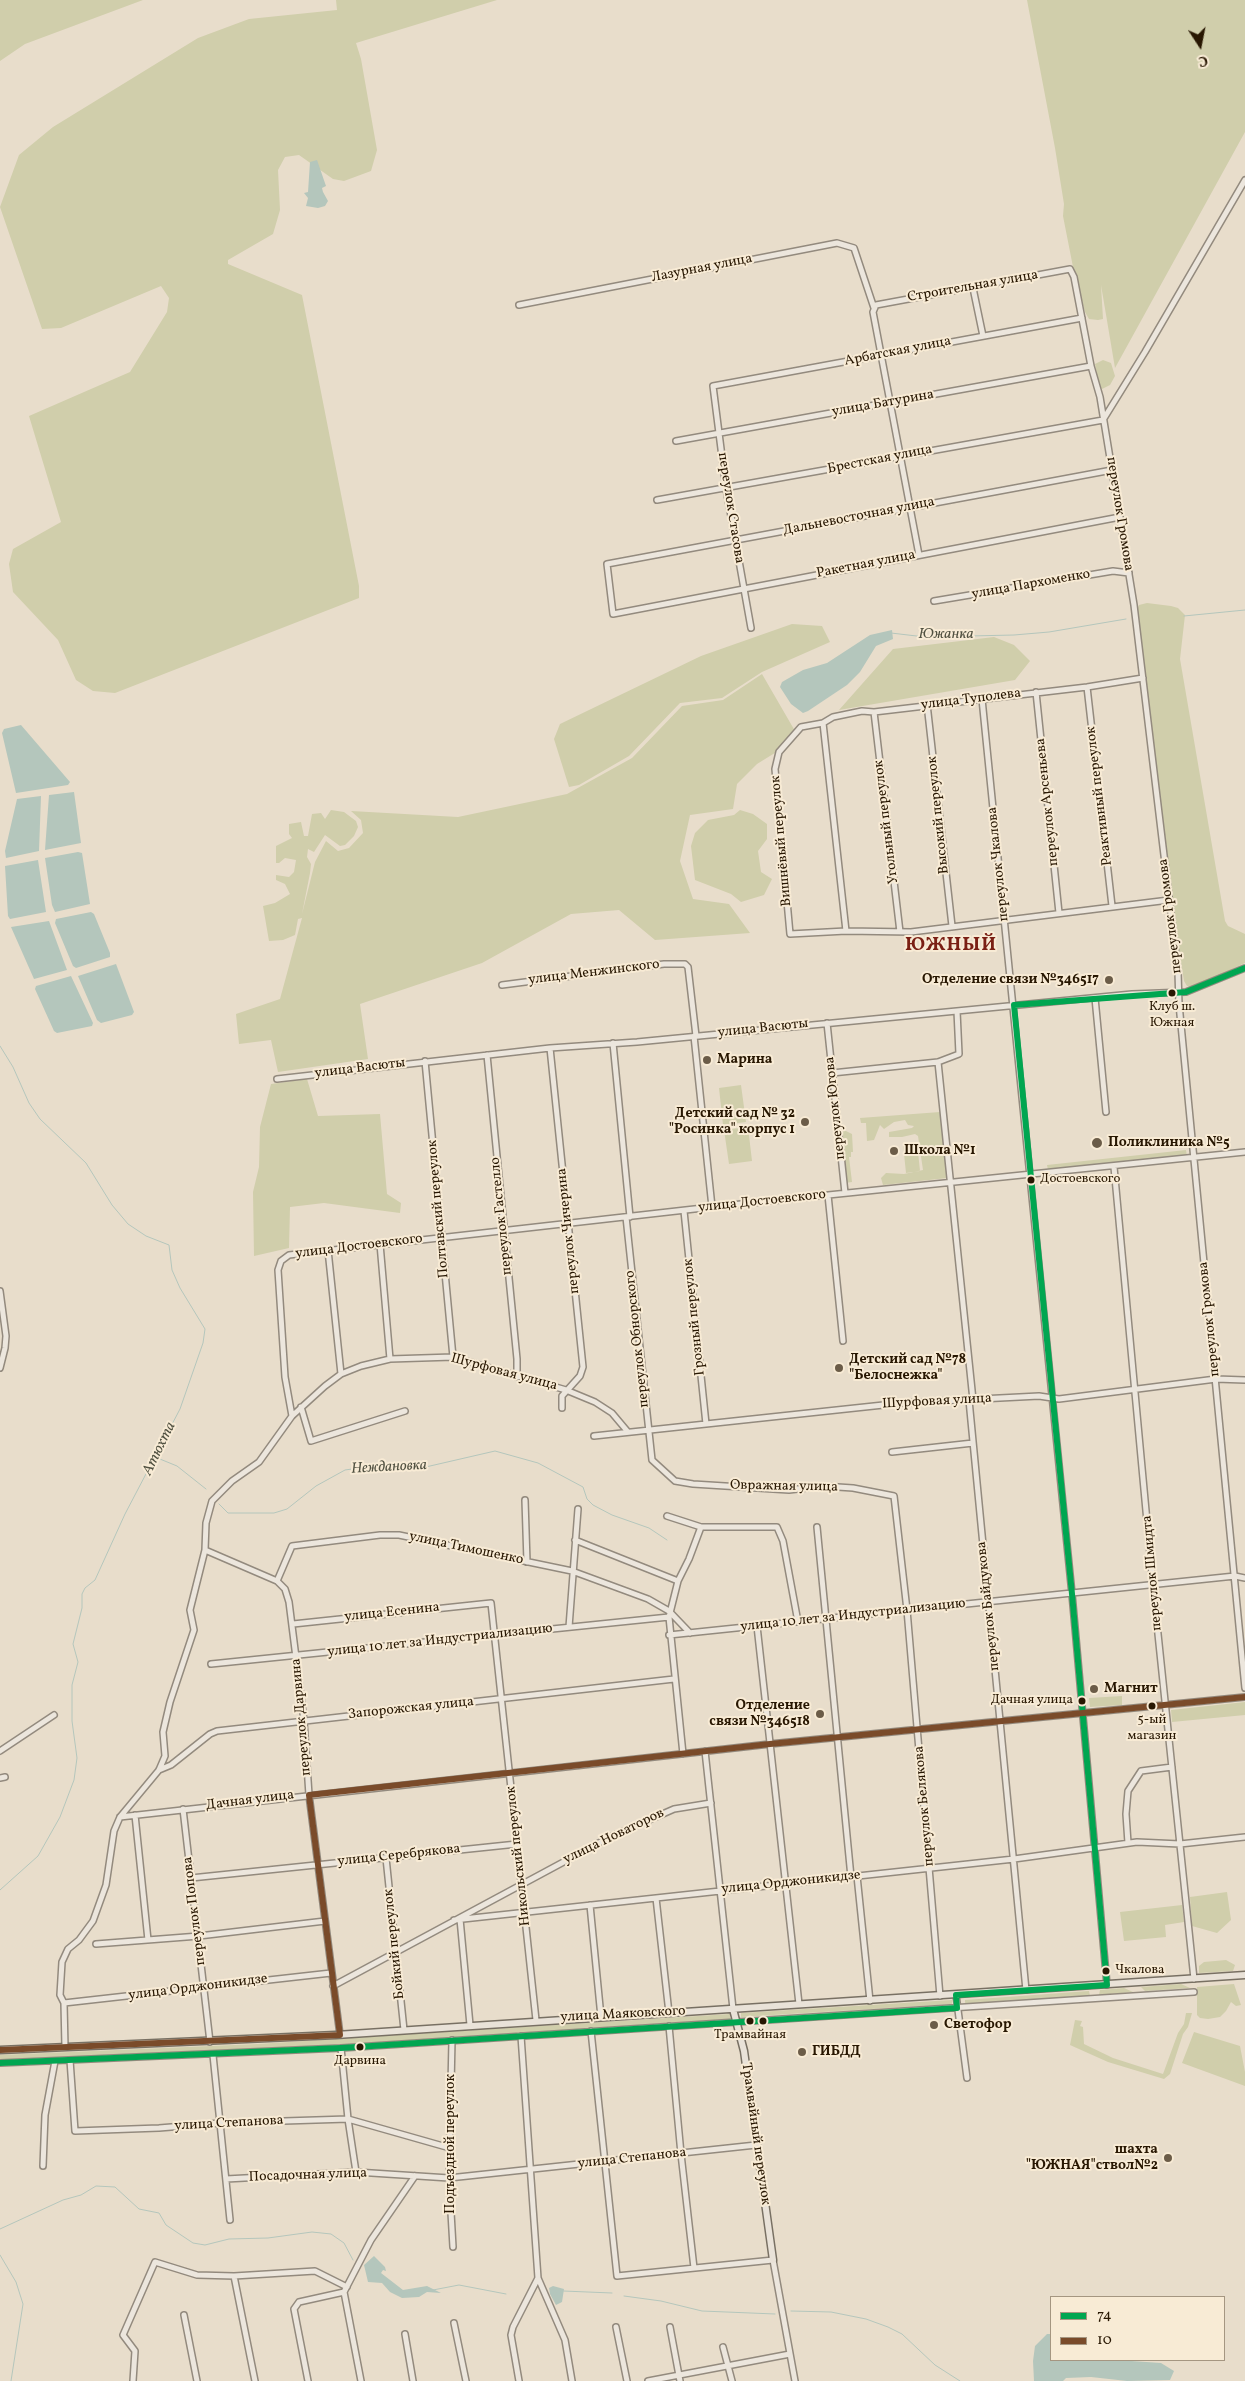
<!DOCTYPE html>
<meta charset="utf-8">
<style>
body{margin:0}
#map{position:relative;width:1245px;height:2381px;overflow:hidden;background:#e8ddcb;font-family:Vollkorn,serif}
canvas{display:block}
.legend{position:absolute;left:1050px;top:2296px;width:175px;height:65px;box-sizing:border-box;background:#f8ebd5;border:1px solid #a59681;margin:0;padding:6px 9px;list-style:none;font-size:15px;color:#281702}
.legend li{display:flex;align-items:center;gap:10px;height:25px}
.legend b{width:25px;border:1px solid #a59681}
.north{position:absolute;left:1175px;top:20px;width:50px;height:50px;-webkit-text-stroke:4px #f8ebd5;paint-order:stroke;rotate:169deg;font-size:14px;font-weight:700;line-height:20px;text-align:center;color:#281702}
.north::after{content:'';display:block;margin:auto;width:18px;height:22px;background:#281702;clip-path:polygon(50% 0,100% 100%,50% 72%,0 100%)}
</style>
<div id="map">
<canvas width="1245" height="2381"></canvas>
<ul class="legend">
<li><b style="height:6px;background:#00a651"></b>74</li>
<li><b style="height:6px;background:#7a4b2a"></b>10</li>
</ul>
<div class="north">С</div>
</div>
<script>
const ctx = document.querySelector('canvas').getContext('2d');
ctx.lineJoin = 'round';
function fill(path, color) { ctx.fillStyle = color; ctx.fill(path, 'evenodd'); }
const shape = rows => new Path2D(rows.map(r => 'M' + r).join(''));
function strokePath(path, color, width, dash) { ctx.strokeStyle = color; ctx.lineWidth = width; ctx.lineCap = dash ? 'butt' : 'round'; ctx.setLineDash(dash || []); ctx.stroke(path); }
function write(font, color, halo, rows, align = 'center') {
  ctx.font = font + ' Vollkorn,serif'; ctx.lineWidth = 4; ctx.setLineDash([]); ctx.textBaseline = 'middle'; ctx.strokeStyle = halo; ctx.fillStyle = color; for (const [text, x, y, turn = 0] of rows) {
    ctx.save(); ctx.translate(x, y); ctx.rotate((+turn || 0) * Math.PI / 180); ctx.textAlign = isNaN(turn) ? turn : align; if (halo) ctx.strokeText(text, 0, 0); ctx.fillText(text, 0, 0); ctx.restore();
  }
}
fill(shape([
 [0,0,143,0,25,44,0,61],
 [336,0,497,0,356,43,361,59,377,150,371,171,344,181,333,179,299,155,285,157,278,170,280,210,273,234,228,260,228,264,302,295,359,586,359,598,115,693,93,691,76,680,58,640,13,592,9,564,13,549,61,522,29,416,130,372,167,312,169,298,161,286,61,328,42,329,0,207,19,155,53,127,198,38,249,19,337,10],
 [1027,0,1245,0,1245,132,1115,368,1101,285,1103,319,1098,320,1089,319,1085,312,1073,267,1063,216,1064,204,1055,148],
 [1103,360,1111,363,1115,376,1110,385,1102,389,1099,385,1095,364],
 [1147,603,1171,606,1178,608,1185,615,1180,659,1225,921,1228,926,1245,934,1245,963,1193,987,1187,986,1184,981,1179,949,1137,609,1139,605],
 [792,624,822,626,830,642,762,672,722,698,680,703,629,756,579,785,569,787,554,739,560,724,701,656],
 [994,637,1014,645,1030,661,1015,680,839,710,893,649],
 [762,674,795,731,778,751,757,764,737,784,733,809,690,815,680,861,693,899,729,904,750,933,655,940,619,910,571,914,482,963,360,1004,368,1059,278,1072,271,1040,239,1044,236,1014,280,999,302,918,298,919,295,935,283,940,269,941,263,906,275,903,290,894,285,884,276,880,276,875,289,877,294,872,296,860,285,858,279,863,276,863,276,846,292,838,289,834,289,824,301,822,304,836,308,836,312,814,321,813,325,819,331,810,344,812,356,821,358,827,354,836,345,845,340,846,325,835,314,852,308,849,307,857,311,864,310,873,302,914,315,862,326,841,338,851,349,848,363,833,361,820,351,811,458,817,567,794,632,758,682,706,723,700],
 [740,810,753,814,767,824,767,839,758,851,761,872,772,879,764,895,741,902,731,894,695,880,691,846,695,833,708,820,734,815],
 [307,1079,318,1116,380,1114,387,1194,401,1203,400,1213,324,1203,290,1207,289,1248,254,1256,253,1192,259,1167,260,1127,271,1084],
 [741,1085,746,1122,723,1125,719,1088],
 [940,1112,948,1174,947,1178,883,1185,881,1178,886,1173,904,1174,923,1170,918,1136,915,1134,902,1137,889,1137,889,1132,912,1128,914,1126,908,1125,905,1120,894,1122,884,1129,880,1125,874,1140,867,1141,866,1123,861,1123,860,1118],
 [748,1127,752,1161,729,1164,724,1130],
 [840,1128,852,1134,853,1152,851,1152,851,1157,849,1157,852,1182,845,1183],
 [917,1142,920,1171,906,1173,903,1144],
 [1186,1150,1187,1156,1048,1170,1047,1165],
 [1122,1696,1122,1705,1090,1707,1089,1698],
 [1245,1702,1245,1715,1172,1722,1171,1710],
 [1227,1892,1231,1920,1217,1933,1192,1926,1190,1897],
 [1182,1905,1184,1922,1165,1925,1166,1937,1124,1941,1120,1912],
 [1226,1960,1235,1965,1233,1971,1199,1973,1199,1966,1204,1962],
 [1181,1984,1190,1988,1145,1991,1141,1987],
 [1234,1984,1241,2005,1236,2006,1231,2002,1226,2011,1220,2017,1208,2019,1200,2018,1197,2015,1197,1987],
 [1124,1988,1133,1992,1099,1995,1100,1990],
 [1089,1991,1090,1996,965,2004,965,2000],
 [952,2000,952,2004,741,2017,741,2013],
 [1186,2013,1192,2013,1188,2027,1183,2034,1170,2074,1164,2079,1108,2062,1070,2045,1075,2020,1082,2021,1080,2026,1083,2027,1084,2044,1113,2058,1163,2074,1178,2033,1184,2024],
 [730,2014,730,2019,257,2050,0,2060,0,2055,257,2044],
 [1194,2032,1240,2046,1245,2072,1245,2086,1182,2063]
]), '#d0ceab');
fill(shape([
 [317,160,326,186,322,188,323,192,328,201,325,206,318,208,306,206,308,198,304,193,308,192,310,162],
 [892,630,893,639,876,646,860,672,847,685,808,711,803,713,791,704,780,687,782,682,803,670,827,663,870,635],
 [21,725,70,782,68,785,16,793,2,733,4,729],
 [74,792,81,843,45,850,49,795],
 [41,796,39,851,6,858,5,851,17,799],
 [78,852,82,853,90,904,55,912,52,905,45,858],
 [38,860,46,912,10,919,8,916,5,866],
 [91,912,94,914,110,953,110,957,76,968,73,966,55,923,56,919],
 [49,921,67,970,34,979,11,927],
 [116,964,134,1012,132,1015,101,1023,97,1020,78,976],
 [71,976,93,1023,92,1026,57,1033,54,1031,35,989,36,986],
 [374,2256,385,2267,386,2271,383,2270,381,2273,403,2290,427,2286,441,2293,427,2292,419,2297,402,2298,390,2292,382,2283,368,2282,364,2265],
 [553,2286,564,2289,562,2302,556,2305,550,2294,549,2288],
 [1047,2334,1051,2334,1051,2360,1117,2360,1161,2363,1174,2371,1170,2380,1127,2381,1091,2377,1066,2378,1063,2381,1034,2381,1033,2361,1035,2346]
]), '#b4c6bc');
strokePath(shape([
 [1184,616,1245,610],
 [891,633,925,637,1014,635,1049,632,1126,619],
 [0,1046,13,1067,29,1103,40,1119,86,1163,112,1205,128,1224,146,1236,169,1245,172,1270,180,1288,205,1329,203,1343,180,1409,125,1514,95,1580,85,1588,82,1594,82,1608,73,1644,78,1662,72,1685,72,1721,77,1758,74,1780,60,1817,38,1856,0,1890],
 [155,1457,177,1466,206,1489],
 [219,1504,228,1513,274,1513,287,1509,316,1486,345,1470,373,1466,417,1469,495,1451,538,1463,583,1487,587,1499,593,1505,612,1515,649,1528,667,1540],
 [0,2229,63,2200,81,2195,96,2186,115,2187,139,2209,159,2213,166,2225,193,2243,205,2245,229,2239,268,2238,312,2232,331,2234,344,2243,353,2260],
 [0,2255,16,2282,23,2304,11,2381],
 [433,2290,459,2285,506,2294],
 [563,2291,612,2293],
 [624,2296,661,2301,702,2311,775,2314],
 [791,2311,831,2312,866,2319,888,2327,902,2334,935,2365,960,2381]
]), '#b4c6bc', 1);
const minor = shape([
 [973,288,983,336],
 [519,305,837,243,854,248,874,308],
 [1103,420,1145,352,1245,180],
 [676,441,1091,366],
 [1112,470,607,564,613,614,1120,517],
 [657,500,1103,420],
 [919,555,873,312,876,305,1070,269,1074,277,1091,366,1100,397,1134,605,1178,972,1179,1004,1245,1688],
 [934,601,1113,571,1129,573],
 [751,628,726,488,713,386,1082,318],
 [1143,678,1087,687,874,712,862,711,833,717,823,723,801,727,779,752,775,769,790,934,846,931,911,932,1169,900],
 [1087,687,1112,906],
 [1036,692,1059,913],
 [982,699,1072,1594,1107,1985],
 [927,704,952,926],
 [874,712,900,932],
 [823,723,846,931],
 [502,985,664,964,685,964,688,967,696,1036],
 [1095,998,1106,1112],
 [827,1023,845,1193],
 [694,1036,712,1207],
 [613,1043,630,1217],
 [550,1048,583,1367,580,1376,562,1396,562,1408],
 [487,1055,517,1359,517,1377],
 [425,1061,453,1357],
 [938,1062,973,1400],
 [832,1073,938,1062,959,1054,957,1011],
 [277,1079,550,1048,637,1042,1132,994,1186,992,1245,968],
 [1114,1167,1153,1586,1194,1979],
 [828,1195,843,1341],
 [684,1211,706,1424],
 [626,1217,652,1460,675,1481,693,1484,789,1490,823,1486,853,1488,894,1496,907,1610,940,1996],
 [380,1244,390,1359],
 [328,1250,341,1374],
 [0,1291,6,1336,5,1348,0,1368],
 [969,1400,1026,1990],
 [301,1407,311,1441,405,1411],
 [292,1416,285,1377,278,1270,281,1261,289,1255,712,1207,1245,1152],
 [594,1436,902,1403,1039,1396,1059,1399,1216,1379,1245,1380],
 [892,1452,973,1443],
 [525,1500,527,1562],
 [667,1516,701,1527,777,1527,783,1541,798,1622],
 [817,1527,851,1877],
 [575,1540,678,1581],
 [205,1550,277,1581,285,1589,289,1602,304,1721,309,1795,340,2035],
 [277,1581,292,1546,380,1535,399,1535,572,1571,648,1599,669,1611,690,1633],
 [293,1624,491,1603,536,2020],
 [757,1626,799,2004],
 [569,1627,578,1509],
 [669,1635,1235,1576,1245,1578],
 [211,1664,669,1617],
 [0,1751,54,1715],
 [705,1751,733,2009],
 [683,1754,669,1617,678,1581,689,1559,701,1527],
 [159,1770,171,1765,210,1734,217,1731,674,1679],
 [0,1778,5,1777],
 [183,1809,210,2042],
 [135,1815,148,1940],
 [120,1817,770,1744,1245,1697],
 [1128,1843,1126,1814,1128,1791,1141,1771,1172,1767],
 [386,1858,404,2030],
 [857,1876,870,2001],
 [191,1878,517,1844],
 [656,1898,669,2013],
 [590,1905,601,2017],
 [460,1919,470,2025],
 [454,1920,1014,1859,1137,1842,1180,1844,1245,1837],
 [96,1944,199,1936,325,1921],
 [333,1986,610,1837,674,1809,711,1803],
 [956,1995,967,2078],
 [64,2003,331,1973],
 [669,2026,681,2154,694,2268],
 [591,2031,617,2276,773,2260,795,2381],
 [521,2036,538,2278,565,2340,572,2381],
 [452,2040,449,2178,453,2247],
 [65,2047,64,2003,60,1995,62,1962,68,1949,79,1940,93,1921,106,1885,114,1831,120,1817,159,1770,165,1756,163,1732,170,1702,194,1630,190,1610,205,1550,206,1523,212,1501,232,1481,259,1462,292,1416,325,1386,341,1374,361,1366,390,1359,453,1357,566,1390,595,1402,612,1413,628,1432],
 [341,2048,348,2119,356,2172],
 [213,2055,230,2220],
 [70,2060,75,2131,159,2128,220,2123,348,2119,450,2148],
 [0,2063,341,2048,1194,1992],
 [43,2166,45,2115,55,2061],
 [226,2179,356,2172,449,2178,756,2145],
 [234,2276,255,2381],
 [184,2315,197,2381],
 [454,2323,466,2381],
 [616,2327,627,2381],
 [670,2327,680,2381],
 [405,2334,413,2381],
 [723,2347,732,2381],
 [133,2381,135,2351,123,2335,155,2262,197,2275,234,2276,315,2271,347,2287],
 [308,2381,294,2309,299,2302,344,2292],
 [361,2381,344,2292,371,2240,415,2176],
 [519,2381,511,2335,513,2327,538,2278],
 [648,2381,790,2354]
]);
const major = shape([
 [733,2009,744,2051,773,2260],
 [0,2050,336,2035,1245,1975]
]);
strokePath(minor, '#938a7e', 8);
strokePath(major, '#787063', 9);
strokePath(minor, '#ece6dd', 5);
strokePath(major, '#e9e2d8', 6);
strokePath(shape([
 [0,2063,341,2048,957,2008,956,1995,1107,1985,1072,1594,1014,1005,1186,992,1245,968]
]), '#00a651', 6);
strokePath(shape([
 [0,2050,340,2035,309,1795,770,1744,1245,1697]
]), '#7a4b2a', 6);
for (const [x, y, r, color] of [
 [1109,980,5,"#6b5c48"],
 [1172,993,4.5,"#281702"],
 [707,1060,5,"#6b5c48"],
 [805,1122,5,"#6b5c48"],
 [1097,1143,6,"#6b5c48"],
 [894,1151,5,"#6b5c48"],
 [1031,1180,4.5,"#281702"],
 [839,1368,5,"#6b5c48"],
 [1094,1689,5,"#6b5c48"],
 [1082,1701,4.5,"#281702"],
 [1152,1706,4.5,"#281702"],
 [820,1714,5,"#6b5c48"],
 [1106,1971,4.5,"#281702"],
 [750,2021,4.5,"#281702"],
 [763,2021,4.5,"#281702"],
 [934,2025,5,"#6b5c48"],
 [360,2047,4.5,"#281702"],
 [802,2052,5,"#6b5c48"],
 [1168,2158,5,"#6b5c48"]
]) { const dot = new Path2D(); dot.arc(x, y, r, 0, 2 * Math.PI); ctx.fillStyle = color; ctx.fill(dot); strokePath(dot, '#f8ebd5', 2); }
write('13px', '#281702', '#f8ebd5', [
 ["Клуб ш.",1172,1008],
 ["Южная",1172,1024],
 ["Достоевского",1040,1180,"left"],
 ["Дачная улица",1073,1701,"right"],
 ["5-ый",1152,1721],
 ["магазин",1152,1737],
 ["Чкалова",1115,1971,"left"],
 ["Трамвайная",750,2036],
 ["Дарвина",360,2062]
]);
write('14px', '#281702', '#f8ebd5', [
 ["Лазурная улица",702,269,-11],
 ["Строительная улица",973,287,-10],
 ["Арбатская улица",898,352,-11],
 ["улица Батурина",883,404,-10],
 ["Брестская улица",880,460,-11],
 ["переулок Стасова",730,508,81],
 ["переулок Громова",1119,514,81],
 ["Дальневосточная улица",859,517,-11],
 ["Ракетная улица",866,565,-11],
 ["улица Пархоменко",1031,585,-10],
 ["улица Туполева",971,700,-7],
 ["Реактивный переулок",1100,796,-97],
 ["переулок Арсеньева",1048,802,-96],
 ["Высокий переулок",939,815,-96],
 ["Угольный переулок",887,822,-97],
 ["Вишнёвый переулок",782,841,-95],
 ["переулок Чкалова",999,864,-96],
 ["переулок Громова",1171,916,-97],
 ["улица Менжинского",594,973,-7],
 ["улица Васюты",763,1029,-6],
 ["улица Васюты",360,1069,-7],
 ["переулок Югова",836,1108,-96],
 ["улица Достоевского",762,1202,-6],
 ["Полтавский переулок",439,1209,-95],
 ["переулок Гастелло",502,1216,-96],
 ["переулок Чичерина",569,1231,-96],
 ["улица Достоевского",359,1247,-7],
 ["Грозный переулок",695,1317,-96],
 ["переулок Громова",1210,1319,-96],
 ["переулок Обнорского",638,1339,-96],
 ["Шурфовая улица",504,1373,15],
 ["Шурфовая улица",937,1402,-3],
 ["Овражная улица",784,1487,1],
 ["улица Тимошенко",466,1549,12],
 ["переулок Шмидта",1153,1573,-95],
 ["переулок Байдукова",989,1606,-96],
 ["улица Есенина",392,1613,-6],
 ["улица 10 лет за Индустриализацию",853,1616,-6],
 ["улица 10 лет за Индустриализацию",440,1641,-6],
 ["Запорожская улица",411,1709,-6],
 ["переулок Дарвина",302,1717,-95],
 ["Дачная улица",250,1801,-7],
 ["переулок Белякова",925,1806,-95],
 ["улица Новаторов",614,1837,-26],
 ["улица Серебрякова",399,1856,-6],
 ["Никольский переулок",519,1856,-96],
 ["улица Орджоникидзе",791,1883,-6],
 ["переулок Попова",195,1911,-97],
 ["Бойкий переулок",395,1944,-96],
 ["улица Орджоникидзе",198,1988,-7],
 ["улица Маяковского",623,2015,-3],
 ["улица Степанова",229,2124,-3],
 ["Трамвайный переулок",755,2134,82],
 ["Подъездной переулок",451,2144,-90],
 ["улица Степанова",632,2159,-6],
 ["Посадочная улица",308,2176,-2]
]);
write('bold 14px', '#281702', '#f8ebd5', [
 ["Отделение связи №346517",1099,980,"right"],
 ["Марина",717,1060],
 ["Детский сад № 32",795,1114,"right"],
 ["\"Росинка\" корпус 1",795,1130,"right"],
 ["Поликлиника №5",1108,1143],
 ["Школа №1",904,1151],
 ["Детский сад №78",849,1360],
 ["\"Белоснежка\"",849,1376],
 ["Магнит",1104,1689],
 ["Отделение",810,1706,"right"],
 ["связи №346518",810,1722,"right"],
 ["Светофор",944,2025],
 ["ГИБДД",812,2052],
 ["шахта",1158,2150,"right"],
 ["\"ЮЖНАЯ\"ствол№2",1158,2166,"right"]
], 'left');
write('italic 15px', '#515141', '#f8ebd5', [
 ["Южанка",946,635],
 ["Атюхта",160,1449,-64],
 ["Неждановка",389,1468,-3]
]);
ctx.letterSpacing = '1px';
write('bold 19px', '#7a1f14', '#f8ebd5', [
 ["ЮЖНЫЙ",951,947]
]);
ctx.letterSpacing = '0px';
</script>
